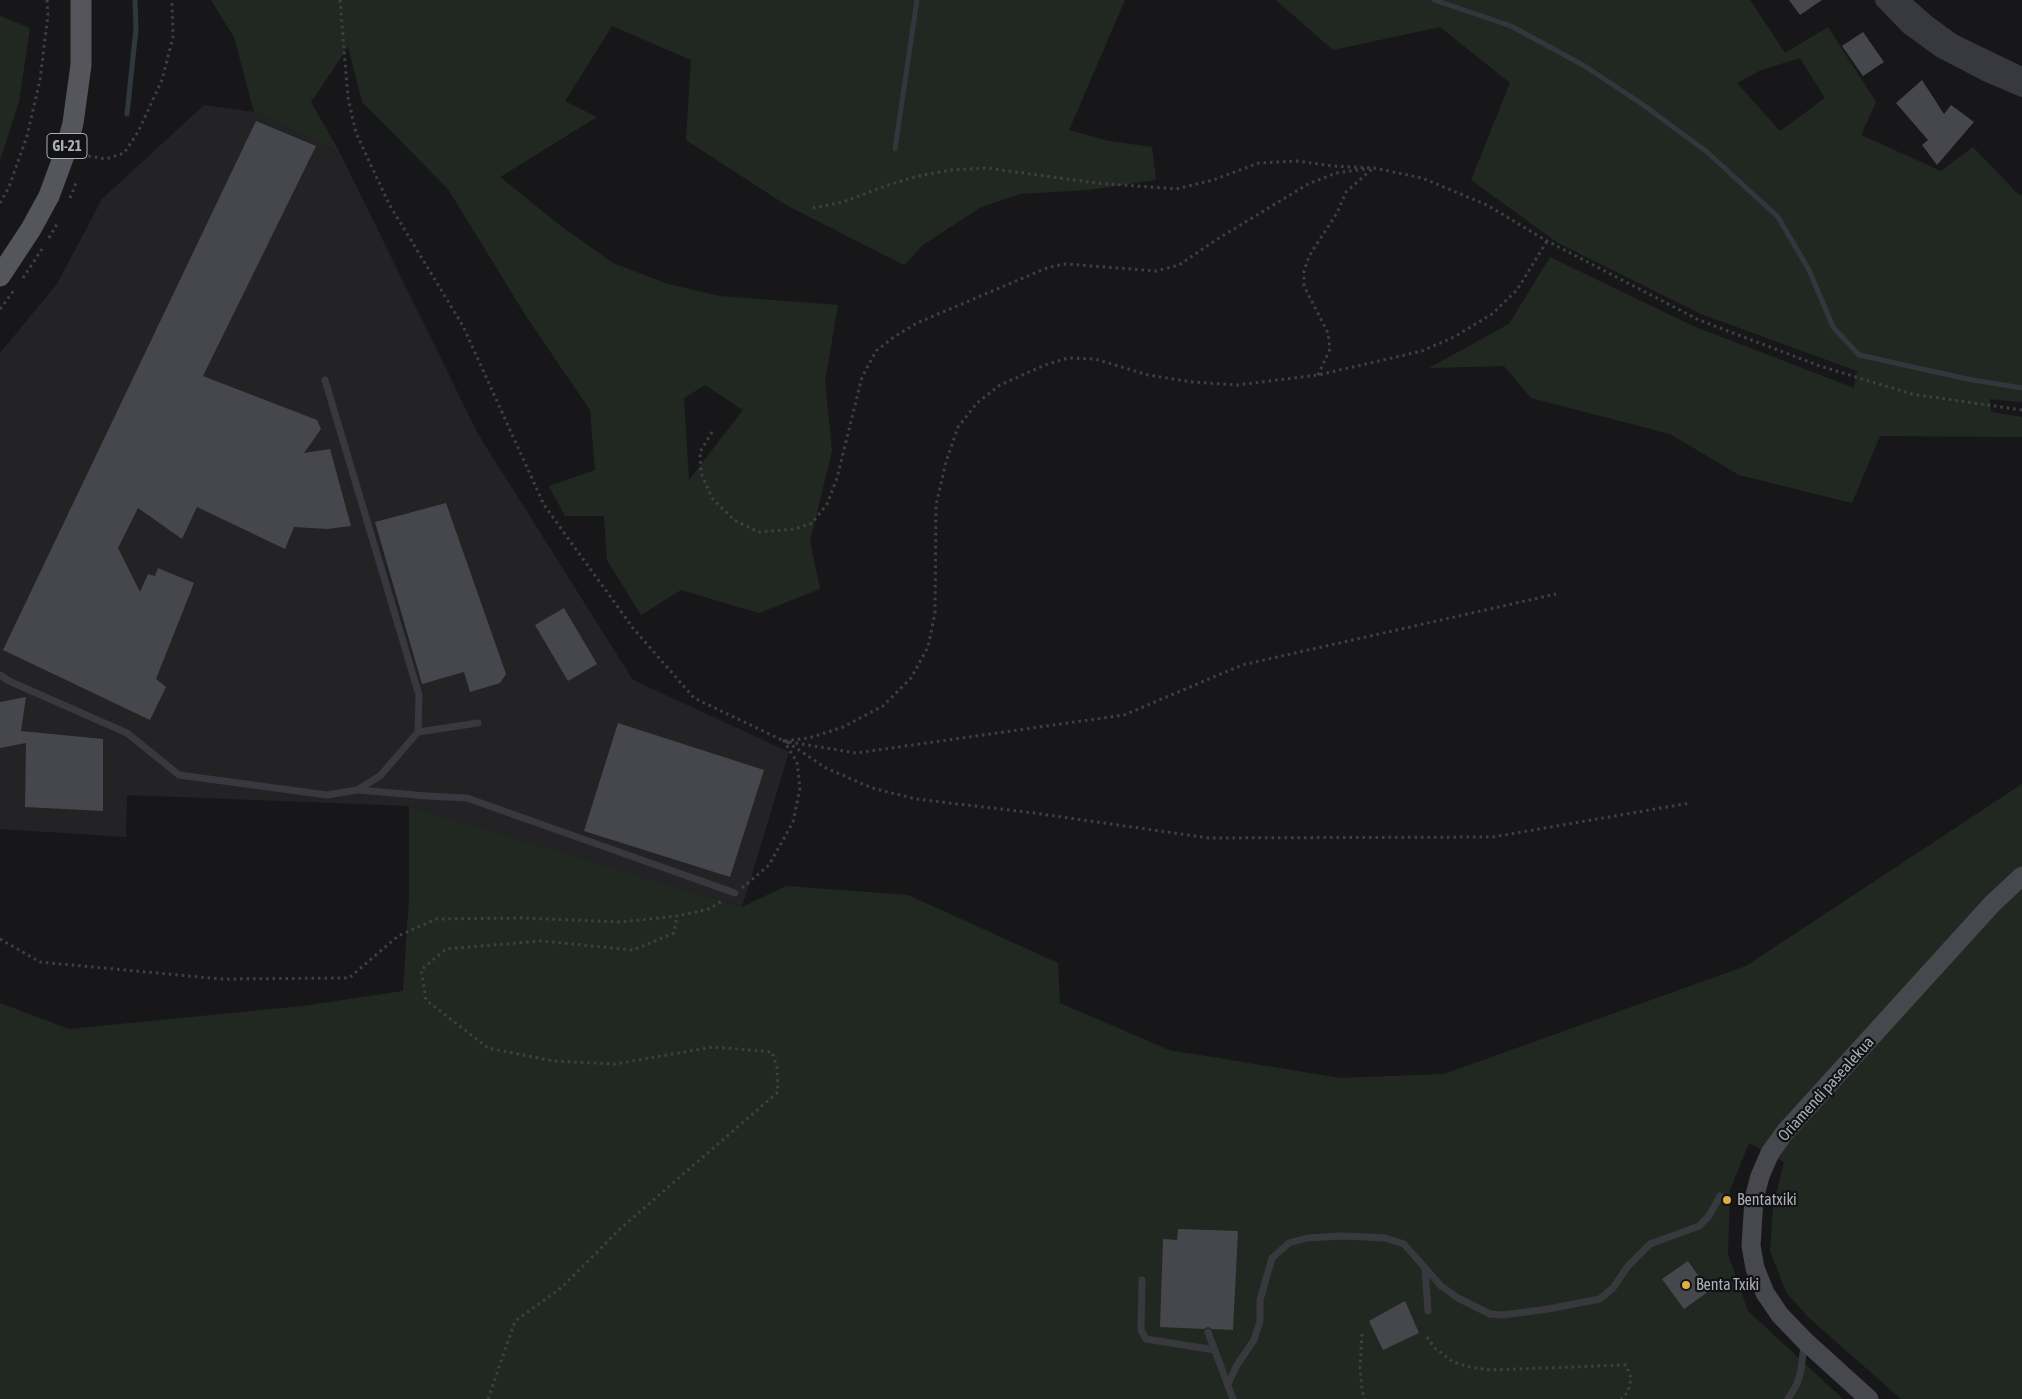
<!DOCTYPE html>
<style>
body{margin:0}
canvas{display:block;background:#171719}
</style>
<canvas width="2022" height="1399"></canvas>
<script>
const ctx = document.querySelector('canvas').getContext('2d');
ctx.lineJoin = 'round';
function fill(path, color) { ctx.fillStyle = color; ctx.fill(path, 'evenodd'); }
const shape = rows => new Path2D(rows.map(r => 'M' + r).join(''));
function strokePath(path, color, width, dash) { ctx.strokeStyle = color; ctx.lineWidth = width; ctx.lineCap = dash ? 'butt' : 'round'; ctx.setLineDash(dash || []); ctx.stroke(path); }
function write(font, color, halo, rows, align = 'center') {
  ctx.font = font + ' "Asap Condensed",sans-serif'; ctx.lineWidth = 4.5; ctx.setLineDash([]); ctx.textBaseline = 'middle'; ctx.strokeStyle = halo; ctx.fillStyle = color; for (const [text, x, y, turn = 0] of rows) {
    ctx.save(); ctx.translate(x, y); ctx.rotate((+turn || 0) * Math.PI / 180); ctx.textAlign = isNaN(turn) ? turn : align; if (halo) ctx.strokeText(text, 0, 0); ctx.fillText(text, 0, 0); ctx.restore();
  }
}
fill(shape([
 [204,105,254,112,340,153,478,434,633,680,789,752,742,907,409,806,127,795,126,837,0,829,0,353,57,284,102,199]
]), '#232326');
fill(shape([
 [211,0,1125,0,1069,130,1109,141,1152,147,1156,180,1089,190,1020,194,981,207,923,245,904,265,786,205,686,140,691,60,612,26,565,101,597,117,500,177,562,227,613,263,668,284,719,296,838,305,825,381,832,451,810,541,820,589,759,613,681,590,641,615,607,560,604,516,565,516,549,486,595,470,590,410,526,316,448,189,362,102,348,47,311,102,340,153,254,112,234,37],
 [705,385,743,410,689,480,684,398],
 [1276,0,1750,0,1785,53,1828,27,1876,102,1861,135,1941,171,1973,147,2018,194,2022,195,2022,402,1990,399,1991,412,2022,417,2022,437,1880,436,1852,503,1739,475,1670,434,1531,398,1504,366,1429,368,1509,324,1550,257,1693,326,1854,388,1857,371,1701,314,1558,243,1471,180,1510,83,1440,27,1333,50],
 [1800,58,1825,98,1780,131,1737,83,1761,70],
 [0,16,30,28,19,102,0,160],
 [2022,784,2022,1399,1901,1399,1808,1317,1786,1292,1770,1251,1773,1207,1784,1162,1749,1143,1730,1190,1728,1254,1748,1311,1843,1399,0,1399,0,1003,69,1029,303,1006,403,991,409,898,409,806,742,907,786,886,908,895,1058,963,1060,1003,1169,1050,1340,1078,1444,1074,1746,966]
]), '#212822');
strokePath(shape([
 [1434,0,1511,26,1583,65,1642,104,1707,152,1778,217,1809,270,1833,327,1859,355,1967,379,2022,388],
 [127,114,136,29,135,0],
 [895,149,917,0]
]), '#30383e', 5);
fill(shape([
 [1789,0,1822,0,1800,15],
 [1863,32,1884,62,1863,76,1842,46],
 [1922,80,1944,114,1951,105,1974,122,1937,165,1922,145,1928,140,1896,103],
 [256,121,316,146,203,376,317,420,321,429,304,453,330,449,351,526,327,529,294,527,285,549,197,507,182,539,138,508,118,548,140,592,148,574,155,576,158,568,194,583,156,679,166,687,150,720,3,650],
 [446,503,506,674,500,683,470,692,464,672,422,684,375,522],
 [564,608,597,664,568,681,535,625],
 [26,697,21,731,103,739,103,811,25,807,26,743,0,748,0,702],
 [618,723,764,770,730,877,584,831],
 [1178,1229,1238,1231,1233,1330,1212,1329,1208,1327,1204,1329,1160,1327,1163,1239,1177,1240],
 [1688,1261,1709,1291,1684,1309,1662,1279],
 [1405,1301,1419,1333,1383,1350,1369,1321]
]), '#46474c');
strokePath(shape([
 [340,0,348,98,356,133,389,204,463,326,544,505,633,628,694,698,784,741,809,738,843,727,883,706,911,678,928,647,935,613,936,505,946,462,958,427,977,403,1000,385,1045,365,1068,358,1095,359,1148,375,1192,382,1237,385,1318,375,1422,351,1454,337,1492,314,1517,290,1547,241],
 [82,155,106,159,124,153,138,132,162,80,173,37,172,0],
 [70,198,76,183],
 [0,203,9,187,27,136,40,80,48,15,47,0],
 [813,208,843,202,888,185,918,176,951,170,987,168,1096,183,1176,189,1213,180,1259,163,1297,161,1333,166,1374,168,1422,178,1487,205,1547,241,1699,320,1820,366,1912,394,2022,410],
 [49,238,57,224],
 [23,278,42,249],
 [0,309,15,289],
 [1318,375,1330,349,1328,333,1304,286,1304,271,1309,256,1337,213,1346,192,1373,168],
 [712,432,700,452,701,473,712,498,734,520,758,532,795,529,812,523,827,504,837,478,862,377,876,351,894,337,917,323,1049,267,1066,264,1156,271,1179,265,1219,238,1308,184,1336,173,1365,169],
 [787,742,826,768,872,788,916,799,1034,813,1209,838,1493,837,1690,803],
 [742,888,769,865,793,822,800,788,797,762,784,741,856,753,1124,715,1242,665,1556,594],
 [0,939,40,962,221,979,349,978,398,936,436,919,521,918,622,922,677,916,709,909,722,901],
 [1362,1334,1360,1367,1362,1390,1365,1399],
 [1427,1337,1435,1348,1453,1362,1470,1367,1490,1370,1626,1365,1631,1378,1628,1392,1621,1399],
 [488,1399,515,1321,561,1288,621,1228,778,1092,777,1067,772,1052,713,1047,615,1064,553,1061,488,1048,426,1000,421,970,446,949,541,941,633,950,674,933,677,916]
]), '#3e4044', 3, [2.5, 4]);
strokePath(shape([
 [325,380,419,695,418,732],
 [0,675,9,681,127,733,179,775,327,795,357,790,380,776,418,732,478,723],
 [358,790,427,796,467,798,735,893],
 [1425,1268,1428,1311],
 [1142,1280,1141,1330,1146,1339,1215,1350],
 [1208,1332,1233,1399],
 [1228,1384,1237,1365,1254,1340,1260,1321,1260,1300,1272,1258,1289,1243,1307,1238,1343,1236,1385,1238,1404,1244,1441,1286,1458,1298,1490,1314,1503,1315,1548,1309,1600,1299,1613,1288,1628,1266,1650,1244,1699,1226,1709,1216,1720,1196],
 [1788,1399,1797,1384,1801,1370,1804,1345]
]), '#38393e', 7);
strokePath(shape([
 [1883,0,1908,26,1941,50,1987,74,2022,89],
 [1901,0,1927,23,1953,42,2022,75]
]), '#38393e', 16);
strokePath(shape([
 [1869,1399,1805,1341,1780,1315,1765,1293,1755,1268,1751,1246,1754,1199,1760,1176,1770,1153,1785,1132,1992,904,2022,876]
]), '#47484d', 19);
strokePath(shape([
 [0,276,31,229,49,196,66,150,73,123,81,65,81,0]
]), '#55565c', 21);
for (const [x, y, r, color] of [
 [1727,1200,5,"#e3ad45"],
 [1686,1285,5,"#e3ad45"]
]) { const dot = new Path2D(); dot.arc(x, y, r, 0, 2 * Math.PI); ctx.fillStyle = color; ctx.fill(dot); strokePath(dot, '#121214', 2); }
for (const [x, y, w] of [
 [67,146,40]
]) { const box = new Path2D(); box.roundRect(x - w / 2, y - 12.5, w, 25, 4); ctx.fillStyle = '#121214'; ctx.fill(box); strokePath(box, '#aaaeb8', 1); }
write('bold 15px', '#aaaeb8', null, [
 ["GI-21",67,146]
]);
write('16px', '#aaaeb8', '#121214', [
 ["Oriamendi pasealekua",1826,1089,-48]
]);
write('16px', '#aaaeb8', '#121214', [
 ["Bentatxiki",1737,1200],
 ["Benta Txiki",1696,1285]
], 'left');
</script>
